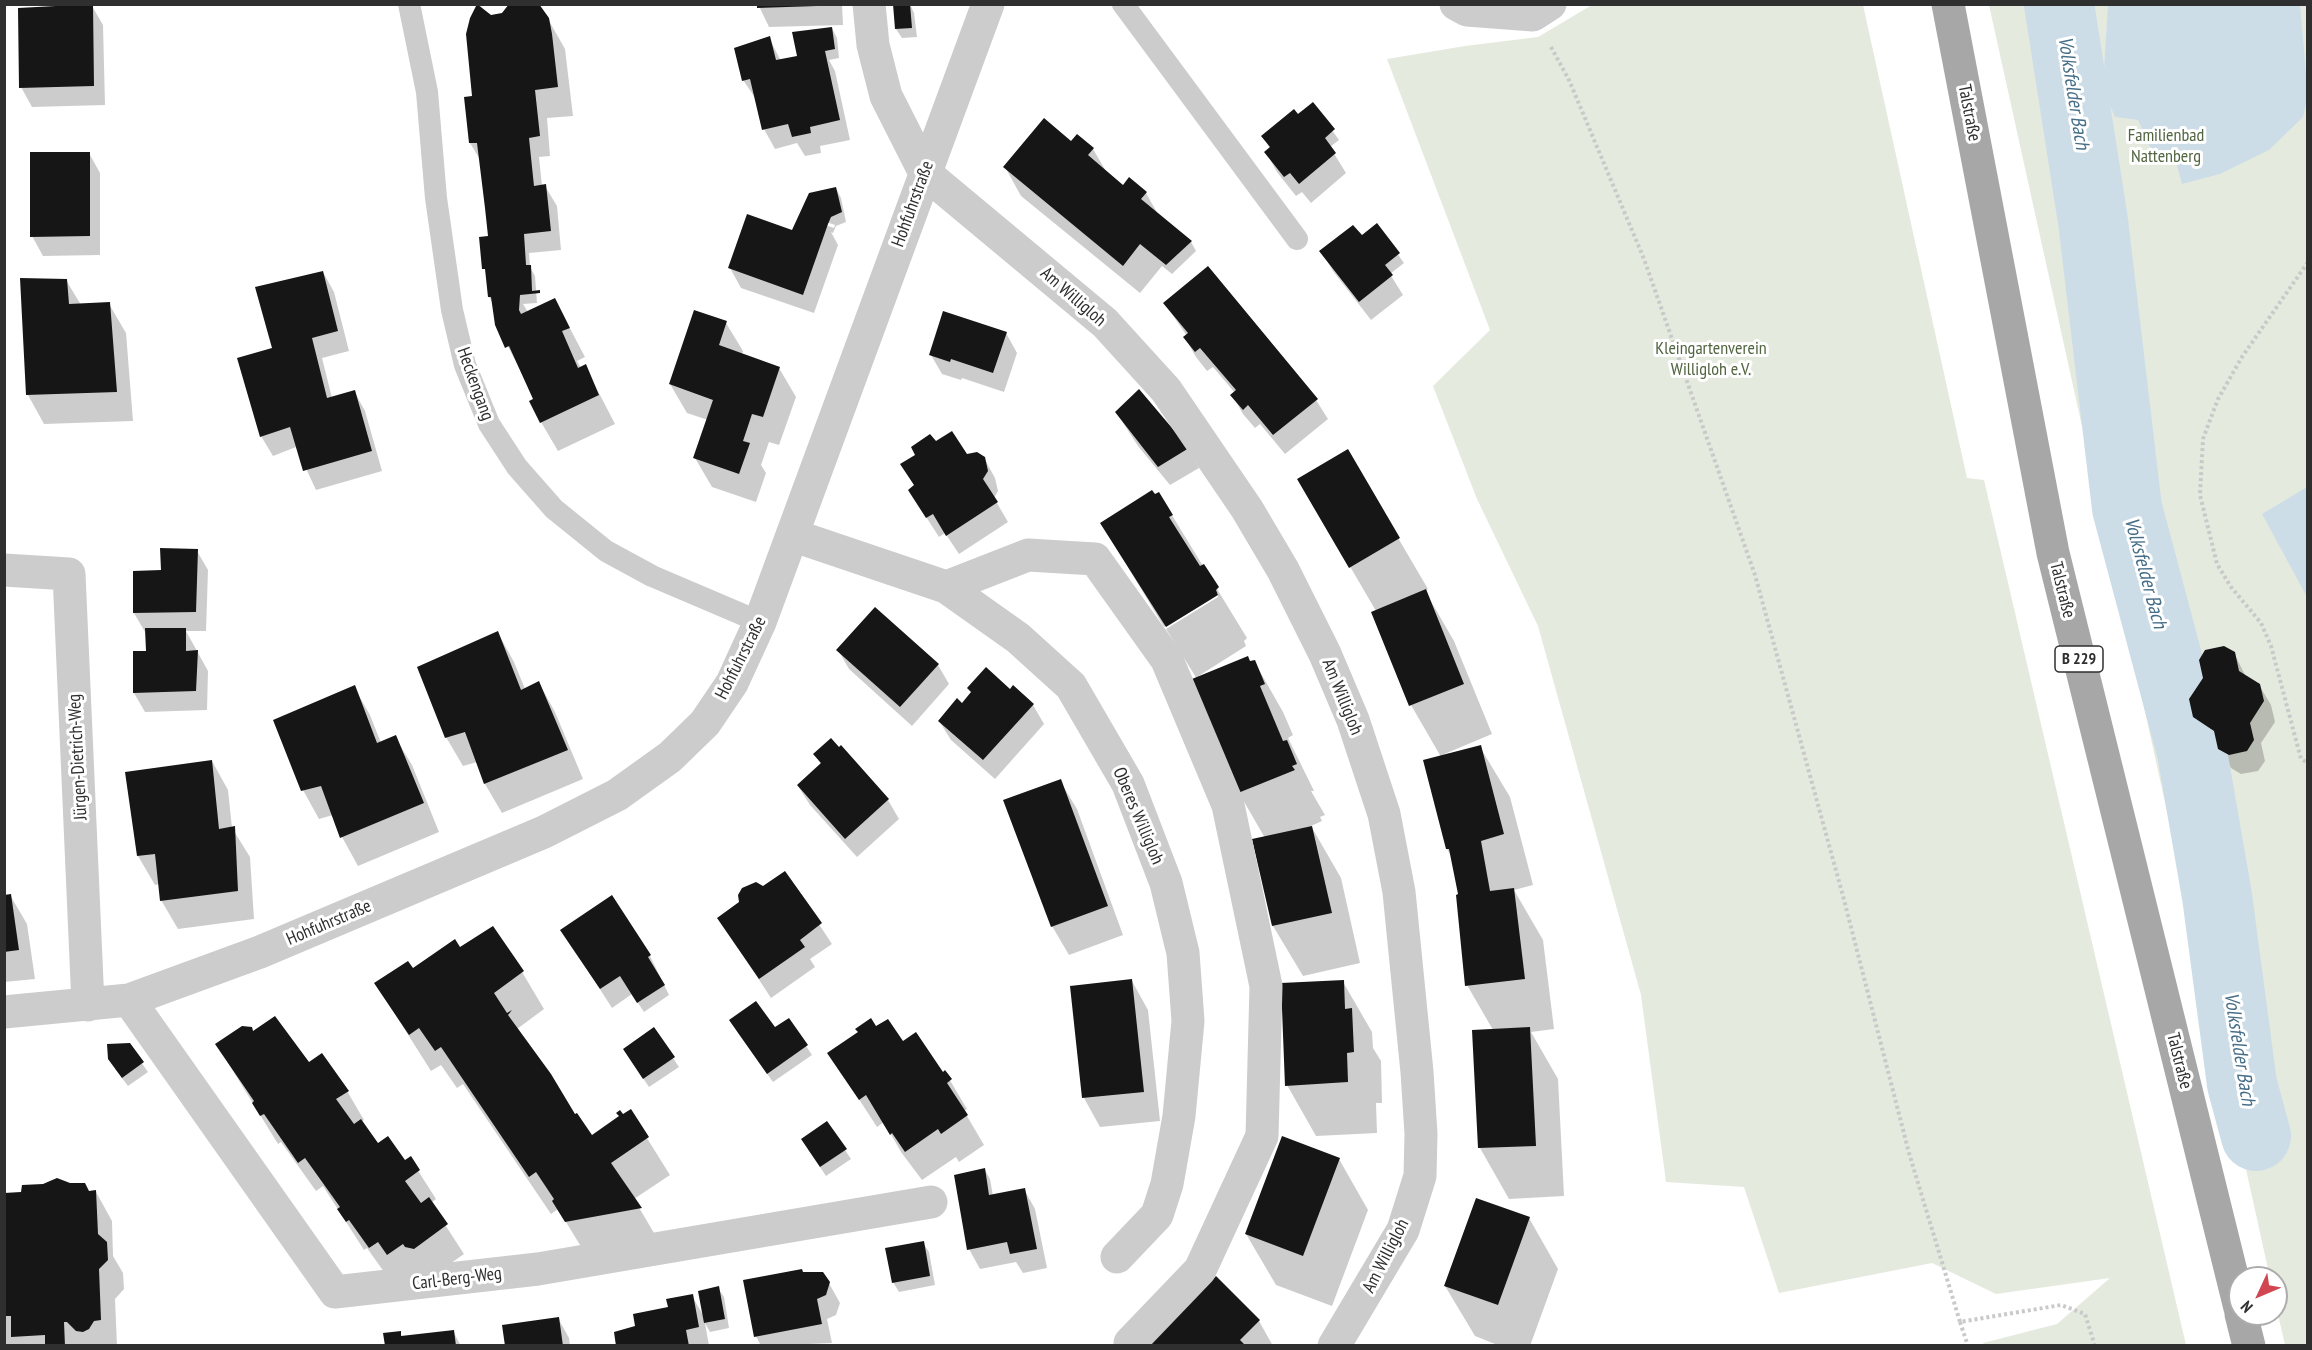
<!DOCTYPE html>
<meta charset="utf-8">
<style>
body{margin:0}
#map{position:relative;width:2312px;height:1350px;overflow:hidden;background:#fff;font-family:"PT Sans Narrow",sans-serif}
canvas{display:block}
.frame{position:absolute;inset:0;border:6px solid #2f2f2f;pointer-events:none}
.north{position:absolute;left:2228px;top:1266px;width:60px;height:60px;box-sizing:border-box;background:#fff;border:2px solid #acacac;border-radius:50%;rotate:226deg;font-size:16px;font-weight:700;line-height:24px;text-align:center;color:#2f2f2f}
.north::after{content:'';display:block;margin:auto;width:21px;height:27px;background:#d04751;clip-path:polygon(50% 0,100% 100%,50% 72%,0 100%)}
</style>
<div id="map">
<canvas width="2312" height="1350"></canvas>
<div class="frame"></div>
<div class="north">N</div>
</div>
<script>
const ctx = document.querySelector('canvas').getContext('2d');
ctx.lineJoin = 'round';
function fill(path, color) { ctx.fillStyle = color; ctx.fill(path, 'evenodd'); }
const shape = rows => new Path2D(rows.map(r => 'M' + r).join(''));
function strokePath(path, color, width, dash) { ctx.strokeStyle = color; ctx.lineWidth = width; ctx.lineCap = dash ? 'butt' : 'round'; ctx.setLineDash(dash || []); ctx.stroke(path); }
function write(font, color, halo, rows, align = 'center') {
  ctx.font = font + ' "PT Sans Narrow",sans-serif'; ctx.lineWidth = 6; ctx.setLineDash([]); ctx.textBaseline = 'middle'; ctx.strokeStyle = halo; ctx.fillStyle = color; for (const [text, x, y, turn = 0] of rows) {
    ctx.save(); ctx.translate(x, y); ctx.rotate((+turn || 0) * Math.PI / 180); ctx.textAlign = isNaN(turn) ? turn : align; if (halo) ctx.strokeText(text, 0, 0); ctx.fillText(text, 0, 0); ctx.restore();
  }
}
fill(shape([
 [1592,5,1863,5,1967,478,1984,480,2186,1345,1984,1345,1983,1343,2057,1324,2110,1278,1996,1294,1932,1263,1779,1293,1744,1187,1666,1182,1641,995,1538,626,1477,499,1433,386,1490,330,1387,59,1465,46,1538,37],
 [1989,5,2307,5,2307,1345,2285,1345,2276,1306,2276,1278,2270,1278]
]), '#e5eade');
fill(shape([
 [2108,5,2300,5,2308,95,2303,117,2269,150,2220,174,2182,184,2175,158,2155,158,2138,120,2115,117,2109,103,2102,102],
 [2307,487,2307,597,2262,514]
]), '#cddde8');
fill(shape([
 [758,4,842,4,843,25,769,27],
 [894,4,910,4,914,13,917,37,902,38,896,29],
 [479,5,490,16,548,19,565,49,573,116,547,118,550,156,539,157,542,186,545,186,557,206,561,250,529,253,530,267,535,276,537,303,523,304,528,312,555,300,585,357,577,361,581,368,585,366,615,424,558,451,541,422,535,399,497,325,494,305,489,297,490,238,481,161,470,143,475,98,471,18],
 [92,6,103,25,105,105,32,107,21,87],
 [832,28,837,38,839,58,829,60,835,71,850,140,820,146,821,153,805,156,797,143,775,149,764,129,756,99,743,80,769,38,781,61,799,57],
 [1313,104,1339,140,1330,147,1346,173,1311,203,1302,192,1296,196,1277,172,1266,152,1270,149,1263,136],
 [1071,143,1093,149,1107,173,1124,187,1146,193,1159,216,1191,242,1196,251,1172,274,1162,266,1140,293,1021,196,1005,167],
 [89,153,100,173,100,255,43,256,32,236],
 [836,188,841,198,846,222,836,226,833,233,831,232,838,245,814,313,741,288,730,268,792,232,810,194],
 [806,215,835,225,834,228,806,218],
 [1377,225,1404,263,1390,274,1403,295,1371,320,1333,271,1321,251,1366,243],
 [323,272,334,292,349,351,322,358,332,398,354,391,365,411,382,471,316,490,296,447,273,456,261,436,274,349],
 [66,280,81,305,109,304,126,333,133,421,44,424,28,395],
 [1165,304,1316,400,1328,419,1285,454,1260,424,1255,428,1243,414,1232,395,1235,393,1213,367,1207,371,1196,357,1185,338,1187,336],
 [726,323,743,351,742,355,779,368,796,397,779,445,769,442,761,465,766,473,756,502,712,487,695,458,708,420,687,413,670,384],
 [1006,333,1017,353,1004,392,962,378,961,380,942,374,931,355],
 [1116,412,1188,449,1199,468,1170,485,1138,446],
 [935,443,966,455,984,458,995,478,998,491,994,498,1008,522,959,554,945,533,939,537,921,509,915,487,902,465],
 [1347,451,1428,589,1425,591,1454,641,1492,734,1442,755,1480,747,1510,797,1533,885,1514,890,1543,940,1554,1029,1531,1032,1558,1079,1564,1196,1509,1199,1480,1148,1493,1030,1467,985,1460,896,1452,857,1447,849,1441,757,1411,705,1376,611,1299,479],
 [1159,494,1247,638,1244,641,1246,646,1197,677,1254,661,1283,712,1293,735,1288,738,1317,797,1314,791,1311,791,1325,815,1320,817,1322,821,1311,826,1341,878,1360,963,1303,976,1273,926,1254,841,1265,838,1239,793,1197,679,1166,629,1218,597,1218,593,1164,627,1102,524],
 [197,551,208,570,206,631,186,631,208,671,207,710,145,712,134,693,148,653,145,632,134,613,162,572],
 [498,633,514,662,525,689,539,683,555,712,583,779,502,813,485,784,477,762,463,766,446,737],
 [838,650,938,665,949,684,912,726,849,669],
 [2234,653,2246,677,2259,685,2271,705,2275,722,2261,743,2265,761,2258,771,2241,774,2231,768,2219,745,2206,737,2195,717],
 [354,687,370,715,381,743,395,737,412,765,439,832,358,866,342,837,333,815,319,819,303,790],
 [1010,691,1033,705,1044,724,995,779,951,740,939,721],
 [815,754,888,800,899,819,857,857,810,805,798,786,821,765],
 [212,761,228,790,232,828,250,857,254,919,178,929,161,900,160,884,155,885,138,856],
 [1060,781,1077,809,1123,935,1069,955,1052,926],
 [785,873,832,944,810,959,815,967,771,998,719,919],
 [10,895,27,924,35,979,4,982,4,896],
 [611,897,650,956,669,995,644,1012,632,994,612,1008,562,930],
 [460,949,522,972,544,1009,517,1029,575,1117,592,1137,630,1111,670,1175,634,1199,661,1245,588,1258,558,1209,551,1214,463,1084,457,1088,441,1065,431,1071,376,984],
 [1132,981,1148,1010,1160,1121,1100,1127,1084,1098],
 [1343,982,1372,1032,1373,1048,1381,1061,1382,1103,1376,1103,1377,1133,1316,1136,1287,1085],
 [876,1029,903,1043,942,1074,945,1072,967,1109,964,1111,984,1145,959,1162,956,1157,922,1180,901,1152,884,1122,877,1127,829,1053],
 [736,1030,775,1030,806,1046,812,1055,773,1082],
 [253,1033,308,1065,347,1091,364,1120,361,1122,378,1145,404,1162,410,1158,436,1199,431,1203,464,1254,431,1277,387,1276,367,1248,364,1250,323,1186,316,1191,281,1142,278,1144,217,1045],
 [129,1045,148,1072,128,1086,115,1069],
 [673,1058,679,1067,649,1087,630,1059],
 [808,1149,845,1150,851,1159,826,1176],
 [1339,1159,1368,1210,1332,1306,1276,1285,1246,1234],
 [985,1170,990,1179,993,1196,1024,1189,1035,1209,1047,1268,1023,1273,1016,1262,980,1269,969,1249],
 [96,1192,112,1221,113,1256,123,1273,124,1289,115,1299,117,1346,4,1346,4,1195],
 [1529,1218,1558,1269,1530,1346,1500,1346,1475,1336,1445,1286],
 [923,1243,929,1252,935,1285,899,1292,893,1282],
 [816,1272,825,1276,840,1303,836,1315,827,1319,832,1343,761,1346,756,1336,803,1274],
 [718,1288,724,1297,729,1328,710,1332,705,1323,709,1346,618,1346,637,1327,692,1296,703,1315],
 [558,1318,569,1338,570,1346,506,1346],
 [1259,1321,1273,1346,1150,1346],
 [453,1331,461,1346,386,1346,400,1333,403,1338]
]), '#0003');
strokePath(shape([
 [2059,4,2093,221,2127,508,2192,752,2217,896,2242,1084,2256,1136]
]), '#cddde8', 70);
fill(shape([
 [93,4,94,86,19,88,18,8],
 [477,4,491,15,502,13,509,4,539,4,549,18,552,34,558,87,535,90,540,136,529,138,534,186,546,184,551,231,524,234,526,265,531,265,532,291,540,290,540,293,520,295,519,310,521,314,555,298,570,328,562,331,578,368,586,364,599,395,540,423,529,401,533,399,509,346,505,348,495,325,491,297,488,297,485,269,482,269,479,237,488,236,485,208,477,143,469,143,464,97,472,96,466,34,470,18],
 [757,4,817,4,817,6,757,8],
 [893,4,910,4,912,28,895,29],
 [832,27,835,49,825,51,840,120,810,127,811,133,792,137,788,124,762,130,750,79,742,81,734,48,770,36,776,60,797,56,792,32],
 [1313,102,1335,129,1325,138,1336,153,1299,184,1290,173,1284,177,1264,152,1270,147,1261,136,1294,109,1298,114],
 [1044,118,1071,141,1077,134,1094,148,1088,155,1123,185,1129,177,1147,192,1141,199,1192,241,1166,265,1140,244,1123,266,1003,167],
 [30,152,90,152,90,236,30,237],
 [836,187,842,212,831,217,828,224,803,295,728,268,747,214,792,230,809,193],
 [1377,223,1400,253,1385,265,1393,275,1359,302,1319,251,1353,225,1362,235],
 [1208,266,1318,399,1273,435,1248,405,1243,410,1230,395,1236,390,1200,348,1195,352,1183,337,1188,333,1163,303],
 [323,271,338,331,312,338,327,398,355,390,372,451,303,471,290,427,260,437,237,358,272,348,255,287],
 [20,278,67,279,69,304,110,302,117,392,26,395],
 [694,310,727,321,719,345,780,367,763,417,752,414,743,441,750,443,739,474,693,458,713,400,669,384],
 [943,311,1007,332,993,373,951,359,950,362,929,355],
 [1139,389,1189,448,1158,467,1115,412],
 [952,431,967,454,977,452,985,457,988,471,983,479,998,502,946,536,933,514,926,518,908,490,914,485,900,464,915,455,911,447,930,434,936,441],
 [1348,449,1400,538,1349,568,1297,479],
 [1152,490,1155,494,1159,492,1173,515,1169,517,1200,566,1204,564,1219,587,1216,590,1218,595,1166,627,1100,523],
 [160,548,198,549,196,612,133,613,133,571,161,570],
 [1426,589,1464,684,1409,706,1371,612],
 [875,607,939,664,900,707,836,650],
 [145,628,186,628,186,651,198,650,196,691,133,693,133,651,146,651],
 [498,631,521,690,539,681,568,750,484,784,465,732,445,738,417,667],
 [2224,646,2235,652,2239,671,2260,684,2264,701,2250,723,2254,740,2247,751,2229,755,2218,749,2214,731,2193,717,2189,699,2203,678,2199,660,2205,650],
 [1248,656,1250,661,1255,660,1265,684,1260,686,1283,741,1287,740,1297,764,1292,766,1295,770,1238,793,1192,679],
 [986,667,1010,689,1013,685,1034,704,983,760,938,721,957,698,962,703,971,692,967,688],
 [355,685,377,743,396,735,424,803,340,838,321,786,301,791,273,720],
 [831,738,839,747,841,745,889,799,845,839,797,785,821,763,813,754],
 [1481,745,1504,834,1481,841,1490,891,1514,888,1525,979,1465,986,1456,895,1458,894,1449,849,1446,849,1423,760],
 [212,760,219,829,235,826,238,891,160,901,155,854,137,856,125,772],
 [1061,779,1108,906,1051,927,1003,800],
 [1312,826,1332,913,1272,926,1252,839],
 [785,871,822,923,800,940,805,947,759,979,717,918,739,902,738,895,742,888,756,882,763,886],
 [11,894,19,950,4,952,4,895],
 [612,895,651,955,648,957,665,985,637,1003,620,976,600,989,560,930],
 [493,926,524,971,494,993,507,1013,512,1010,508,1015,551,1074,575,1114,577,1113,592,1135,619,1116,616,1113,620,1110,623,1114,631,1109,649,1137,611,1163,642,1208,565,1222,552,1201,554,1199,536,1172,529,1177,441,1047,435,1051,419,1028,409,1035,374,983,408,961,413,968,455,939,460,947],
 [1132,979,1144,1092,1082,1098,1070,986],
 [1344,980,1345,1009,1352,1008,1354,1052,1347,1053,1348,1082,1285,1086,1281,983],
 [756,1001,775,1027,789,1018,808,1045,767,1074,729,1020],
 [275,1016,309,1062,322,1053,349,1091,336,1099,354,1124,361,1119,378,1143,388,1136,405,1160,411,1156,420,1170,405,1181,421,1203,429,1197,448,1224,414,1249,405,1247,403,1244,387,1255,378,1242,369,1248,349,1220,346,1222,337,1209,340,1207,305,1158,298,1163,264,1114,260,1116,252,1103,254,1101,215,1044,242,1026,252,1027,253,1031],
 [871,1018,876,1026,888,1019,903,1041,916,1032,943,1072,945,1070,952,1079,947,1083,968,1115,941,1134,938,1129,905,1152,892,1133,890,1135,866,1095,859,1100,827,1053,858,1032,855,1029],
 [654,1027,675,1057,643,1079,623,1049],
 [1530,1027,1536,1146,1478,1148,1472,1030],
 [130,1043,144,1062,122,1078,108,1059,107,1044],
 [827,1121,847,1149,820,1167,801,1139],
 [1282,1136,1340,1158,1303,1256,1245,1234],
 [985,1168,989,1195,1025,1188,1037,1249,1010,1254,1007,1242,967,1250,954,1175],
 [57,1178,70,1183,85,1183,89,1191,96,1190,98,1234,107,1242,108,1260,99,1269,101,1320,94,1321,89,1329,83,1332,76,1331,67,1322,64,1322,65,1346,45,1346,45,1335,11,1337,11,1316,4,1316,4,1193,21,1192,22,1185,43,1184],
 [1476,1198,1530,1217,1498,1305,1444,1286],
 [924,1241,930,1276,892,1283,885,1248],
 [802,1269,803,1272,823,1272,830,1282,826,1295,817,1299,822,1324,754,1337,743,1280],
 [1216,1276,1260,1320,1240,1340,1246,1346,1148,1346],
 [719,1286,725,1319,704,1323,698,1291],
 [693,1294,699,1327,686,1330,689,1346,616,1346,614,1332,635,1326,633,1314,668,1307,666,1299],
 [559,1317,563,1346,505,1346,502,1325],
 [454,1330,456,1346,385,1346,383,1333,401,1331,401,1336]
]), '#161616');
strokePath(shape([
 [1551,47,1569,80,1644,259,1755,575,1843,896,1909,1153,1960,1322,2061,1305,2085,1314,2095,1346],
 [2308,262,2242,357,2218,399,2203,439,2200,495,2217,564,2231,587,2261,623,2271,646,2301,759,2308,763],
 [1960,1322,1968,1346]
]), '#c9c9c9', 4, [3, 3]);
strokePath(shape([
 [409,4,427,92,436,198,452,310,465,365,489,424,517,467,554,509,606,551,652,576,760,622],
 [1123,4,1297,239]
]), '#ccc', 22);
strokePath(shape([
 [869,4,873,45,886,96,925,173,1105,323,1166,390,1247,509,1283,570,1325,654,1353,720,1384,814,1399,892,1417,1072,1421,1134,1420,1176,1403,1230,1334,1346],
 [1456,4,1467,10,1533,15,1550,4],
 [792,535,946,587,1018,638,1071,686,1128,784,1166,883,1183,953,1188,1021,1179,1116,1167,1184,1157,1215,1117,1257],
 [4,570,69,574,88,1005],
 [946,587,1028,555,1095,559,1167,660,1228,805,1266,986,1262,1136,1200,1270,1130,1343],
 [129,1000,335,1292,538,1269,931,1202],
 [4,1012,129,1000,260,952,544,832,617,795,670,757,705,723,732,683,760,622,988,4]
]), '#ccc', 33);
strokePath(shape([
 [1948,4,2053,553,2240,1308],
 [2241,1314,2249,1346]
]), '#a7a7a7', 33);
for (const [x, y, w] of [
 [2079,659,48]
]) { const box = new Path2D(); box.roundRect(x - w / 2, y - 13, w, 26, 4.5); ctx.fillStyle = '#fff'; ctx.fill(box); strokePath(box, '#2f2f2f', 1.5); }
write('bold 16px', '#2f2f2f', null, [
 ["B 229",2079,659]
]);
write('18px', '#2f2f2f', '#fff', [
 ["Talstraße",1969,113,79],
 ["Hohfuhrstraße",913,204,-70],
 ["Am Willigloh",1073,297,41],
 ["Heckengang",475,384,70],
 ["Talstraße",2062,590,76],
 ["Hohfuhrstraße",741,658,-63],
 ["Am Willigloh",1342,697,68],
 ["Jürgen-Dietrich-Weg",78,757,-93],
 ["Oberes Willigloh",1138,816,67],
 ["Hohfuhrstraße",329,923,-23],
 ["Talstraße",2179,1061,76],
 ["Am Willigloh",1386,1256,-63],
 ["Carl-Berg-Weg",457,1279,-7]
]);
write('18px', '#526541', '#fff', [
 ["Familienbad",2166,136],
 ["Nattenberg",2166,157],
 ["Kleingartenverein",1711,349],
 ["Willigloh e.V.",1711,370]
]);
write('italic 20px', '#466e87', '#fff', [
 ["Volksfelder Bach",2073,93,81],
 ["Volksfelder Bach",2145,573,75],
 ["Volksfelder Bach",2239,1049,81]
]);
</script>
